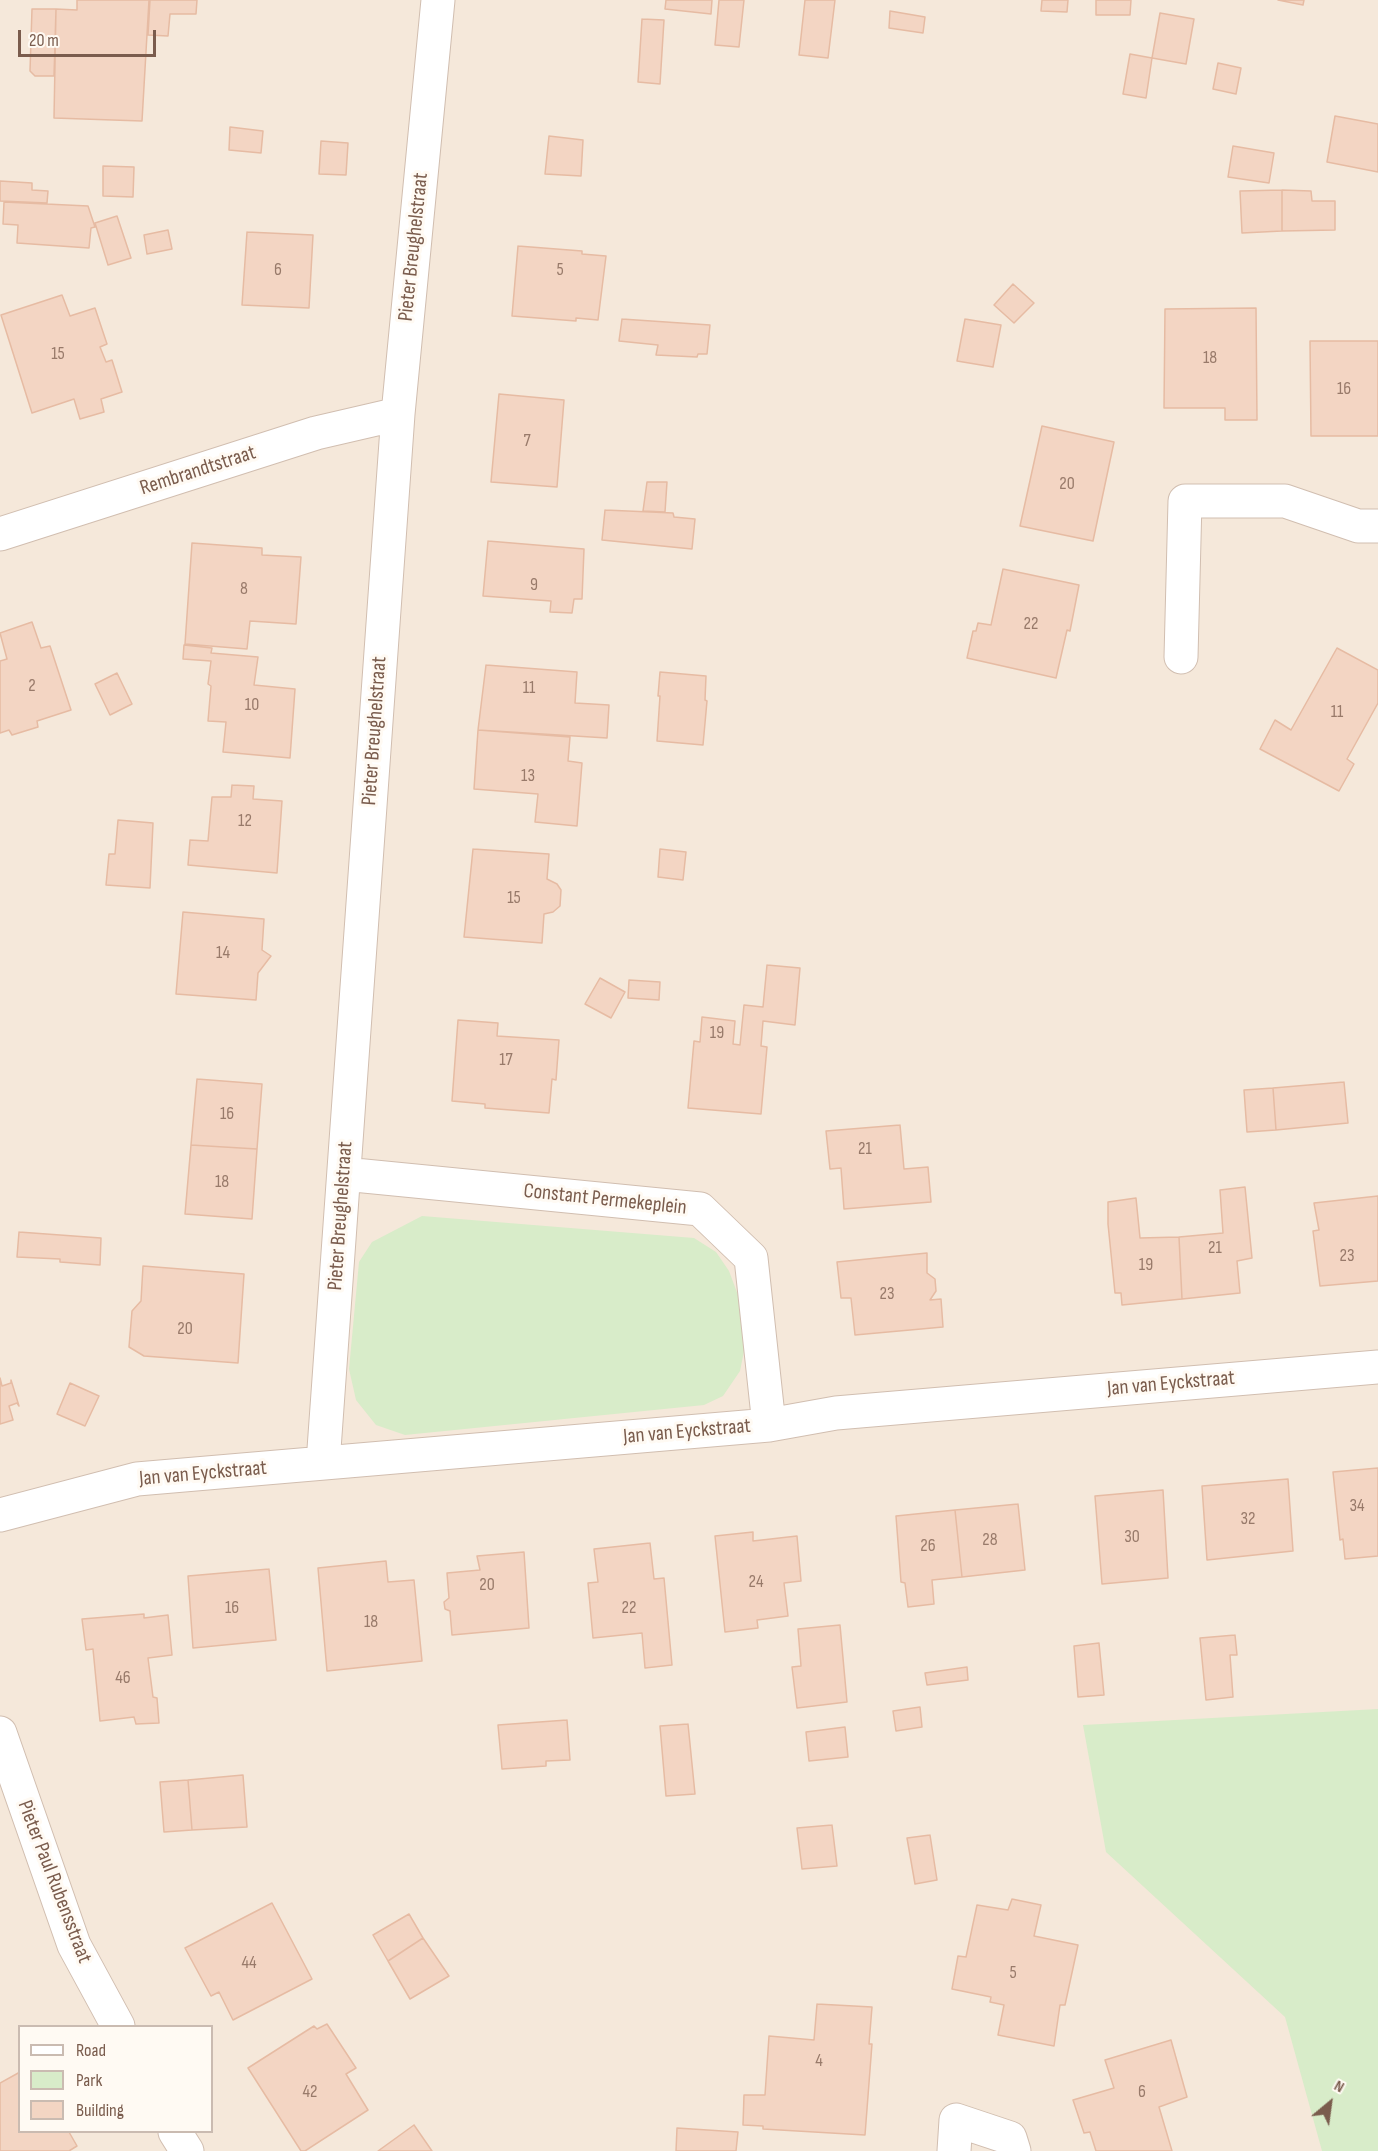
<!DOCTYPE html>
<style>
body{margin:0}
#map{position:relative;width:1378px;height:2151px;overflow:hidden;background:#fdf6ec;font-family:"Sofia Sans Condensed",sans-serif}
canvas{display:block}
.legend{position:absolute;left:18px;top:2025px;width:195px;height:108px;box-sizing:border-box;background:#fffaf3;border:2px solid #cabbb1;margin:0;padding:8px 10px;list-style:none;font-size:18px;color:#7a5c4d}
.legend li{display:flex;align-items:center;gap:12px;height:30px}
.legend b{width:30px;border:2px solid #cabbb1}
.north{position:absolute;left:1300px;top:2073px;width:60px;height:60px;-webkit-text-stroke:4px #fffaf3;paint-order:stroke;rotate:29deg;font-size:16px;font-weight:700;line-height:24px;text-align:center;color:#7a5c4d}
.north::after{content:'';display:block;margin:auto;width:21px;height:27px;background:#7a5c4d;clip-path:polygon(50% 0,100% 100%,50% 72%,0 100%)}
.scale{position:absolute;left:18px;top:30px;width:138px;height:27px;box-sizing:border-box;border:3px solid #7a5c4d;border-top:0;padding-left:8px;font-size:18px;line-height:21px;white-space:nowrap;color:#7a5c4d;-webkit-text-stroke:4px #fffaf3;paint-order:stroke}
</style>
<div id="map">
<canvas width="1378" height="2151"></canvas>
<ul class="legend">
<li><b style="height:8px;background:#fff"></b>Road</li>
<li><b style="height:16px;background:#d8ecc9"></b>Park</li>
<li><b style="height:16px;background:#f3d5c3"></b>Building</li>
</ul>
<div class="north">N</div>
<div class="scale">20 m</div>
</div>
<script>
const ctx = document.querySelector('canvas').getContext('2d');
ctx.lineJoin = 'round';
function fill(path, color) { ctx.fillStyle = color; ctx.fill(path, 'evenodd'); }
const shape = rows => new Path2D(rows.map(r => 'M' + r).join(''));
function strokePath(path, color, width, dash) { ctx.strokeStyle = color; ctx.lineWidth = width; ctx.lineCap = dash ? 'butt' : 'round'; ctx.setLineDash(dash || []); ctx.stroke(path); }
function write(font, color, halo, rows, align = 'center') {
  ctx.font = font + ' "Sofia Sans Condensed",sans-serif'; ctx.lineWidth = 6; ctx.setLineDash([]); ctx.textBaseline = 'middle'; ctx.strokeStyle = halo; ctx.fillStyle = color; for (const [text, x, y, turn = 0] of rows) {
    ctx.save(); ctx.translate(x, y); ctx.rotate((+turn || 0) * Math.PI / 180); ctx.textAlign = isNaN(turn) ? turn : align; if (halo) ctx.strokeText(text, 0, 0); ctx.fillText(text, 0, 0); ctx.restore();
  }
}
fill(shape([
 [0,0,1378,0,1378,2151,0,2151],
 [20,2026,212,2026,212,2132,20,2132]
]), '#f5e8da');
fill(shape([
 [422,1216,694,1238,716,1252,729,1271,741,1303,745,1346,740,1371,723,1396,704,1405,405,1435,376,1425,356,1400,349,1369,359,1262,372,1242],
 [1378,1709,1378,2151,1322,2151,1285,2017,1106,1852,1083,1725]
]), '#d8ecc9');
const building = shape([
 [77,0,149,0,142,121,54,118,56,9,77,10,77,0],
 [150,0,197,0,196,14,170,14,168,36,148,35,150,0],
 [666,0,712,0,711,14,665,9,666,0],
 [719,0,744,0,739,47,715,45,719,0],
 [805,0,835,0,828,58,799,55,805,0],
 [1042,0,1068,0,1067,12,1041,11,1042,0],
 [1096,0,1131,0,1130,15,1096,15,1096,0],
 [1278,0,1304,0,1303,5,1278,0],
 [32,9,56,9,54,76,35,76,30,71,32,9],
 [890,11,925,17,923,33,889,28,890,11],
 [1160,13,1194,19,1186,64,1152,58,1160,13],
 [642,19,664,20,660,84,638,82,642,19],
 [1130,54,1152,58,1146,98,1123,94,1130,54],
 [1218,63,1241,68,1236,94,1213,89,1218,63],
 [1335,116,1378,124,1378,172,1327,162,1335,116],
 [230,127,263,131,261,153,229,150,230,127],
 [549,136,583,140,581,176,545,174,549,136],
 [321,141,348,143,346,175,319,174,321,141],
 [1233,146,1274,153,1269,183,1228,177,1233,146],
 [103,166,134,167,133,197,103,196,103,166],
 [0,181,32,183,32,190,48,191,47,203,0,201,0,181],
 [1282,190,1311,191,1312,201,1335,201,1335,230,1282,231,1282,190],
 [1282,190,1282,231,1242,233,1240,191,1282,190],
 [4,202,88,206,95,227,91,228,89,248,17,243,18,225,3,224,4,202],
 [117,216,131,258,108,265,95,223,117,216],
 [168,230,172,249,147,254,144,235,168,230],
 [247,232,313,235,309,308,242,305,247,232],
 [518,246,582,251,582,254,606,256,598,320,576,318,576,321,512,316,518,246],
 [1013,284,1034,303,1014,323,994,305,1013,284],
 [62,295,70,316,95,308,107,344,100,347,106,362,112,360,122,392,101,399,104,412,80,419,74,399,32,413,1,315,62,295],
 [1256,308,1257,420,1225,420,1225,408,1164,408,1165,309,1256,308],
 [622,319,710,325,707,354,698,354,697,357,656,355,658,345,619,341,622,319],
 [965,319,1001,325,993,367,957,361,965,319],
 [1310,341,1378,341,1378,436,1311,436,1310,341],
 [499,394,564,400,557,487,491,482,499,394],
 [1042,426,1114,442,1093,541,1020,526,1042,426],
 [647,482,667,482,665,512,643,511,647,482],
 [605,510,673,513,674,517,695,519,692,549,602,540,605,510],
 [488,541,584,549,582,599,574,599,572,613,550,612,551,601,483,596,488,541],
 [192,543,262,548,262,555,301,557,296,624,250,621,247,649,185,644,192,543],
 [1003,569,1079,585,1070,631,1067,630,1056,678,967,658,973,631,976,631,978,623,991,625,1003,569],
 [32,622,41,648,50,646,71,710,37,721,38,727,12,735,9,730,0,733,0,661,7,659,0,633,32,622],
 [184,645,212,648,211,653,258,657,254,685,295,689,290,758,223,752,226,722,208,721,211,686,208,684,211,661,183,659,184,645],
 [1337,648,1378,670,1378,703,1347,759,1354,764,1339,791,1260,749,1275,720,1291,730,1337,648],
 [486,665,577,672,575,703,609,705,607,738,478,730,486,665],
 [660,672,706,676,705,700,707,701,703,745,657,741,660,696,658,696,660,672],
 [117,673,132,704,110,715,95,684,117,673],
 [478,730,570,737,568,761,582,763,577,826,535,822,538,794,474,789,478,730],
 [232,785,254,786,253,799,282,801,277,873,188,865,190,840,208,841,212,797,231,797,232,785],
 [118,820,153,823,150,888,106,885,109,854,115,854,118,820],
 [473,849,549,854,547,879,557,884,561,890,560,906,553,912,544,914,542,943,464,937,473,849],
 [660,849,686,852,683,880,658,877,660,849],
 [183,912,264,919,262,950,271,956,258,973,256,1000,176,994,183,912],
 [767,965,800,968,795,1025,763,1021,761,1046,767,1047,761,1114,688,1108,694,1041,700,1042,702,1017,735,1021,733,1044,740,1045,744,1005,763,1007,767,965],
 [600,978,625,992,611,1018,585,1004,600,978],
 [629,980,660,982,659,1000,628,998,629,980],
 [458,1020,498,1023,497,1036,559,1040,556,1080,552,1079,549,1113,485,1108,485,1104,452,1101,458,1020],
 [197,1079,262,1084,257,1149,191,1145,197,1079],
 [1344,1082,1348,1123,1276,1130,1273,1088,1344,1082],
 [1273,1088,1276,1130,1247,1132,1244,1090,1273,1088],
 [900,1125,904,1169,928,1167,931,1202,844,1209,841,1168,830,1169,826,1131,900,1125],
 [191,1145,257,1149,252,1219,185,1214,191,1145],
 [1245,1187,1252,1258,1237,1261,1240,1293,1182,1299,1179,1237,1223,1233,1220,1190,1245,1187],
 [1378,1196,1378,1281,1320,1286,1313,1231,1319,1230,1314,1203,1378,1196],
 [1136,1198,1140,1238,1179,1237,1182,1299,1122,1305,1121,1293,1115,1293,1108,1224,1108,1202,1136,1198],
 [19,1232,101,1238,100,1265,60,1262,60,1259,17,1257,19,1232],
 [927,1253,927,1273,935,1279,936,1291,930,1300,941,1299,943,1327,855,1335,851,1298,841,1298,837,1262,927,1253],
 [143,1266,244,1274,238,1363,144,1356,129,1347,132,1311,141,1301,143,1266],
 [0,1378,2,1386,11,1383,11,1380,19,1406,17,1403,9,1406,13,1420,0,1424,0,1378],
 [70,1383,99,1396,85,1426,57,1414,70,1383],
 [1378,1468,1378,1556,1345,1559,1343,1539,1340,1540,1333,1472,1378,1468],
 [1288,1479,1293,1551,1207,1560,1202,1486,1288,1479],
 [1163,1490,1168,1578,1102,1584,1095,1496,1163,1490],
 [1018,1504,1025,1570,962,1577,955,1510,1018,1504],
 [955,1510,962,1577,932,1580,934,1604,908,1607,905,1583,901,1582,896,1516,955,1510],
 [753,1532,753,1541,797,1536,801,1581,784,1583,788,1616,757,1620,758,1628,725,1632,715,1536,753,1532],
 [650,1543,654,1579,664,1578,672,1665,645,1668,642,1633,593,1638,588,1583,598,1582,594,1549,650,1543],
 [524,1552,529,1628,452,1635,450,1611,445,1609,444,1602,449,1598,447,1573,480,1570,477,1556,524,1552],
 [386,1561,388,1582,414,1580,422,1661,327,1671,318,1568,386,1561],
 [269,1569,276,1640,193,1648,188,1576,269,1569],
 [144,1614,144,1618,168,1615,172,1655,148,1658,153,1697,157,1698,159,1723,136,1724,134,1717,100,1721,93,1649,86,1650,82,1619,144,1614],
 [840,1625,847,1702,797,1708,792,1667,801,1666,798,1629,840,1625],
 [1235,1635,1237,1655,1230,1655,1233,1697,1206,1700,1200,1638,1235,1635],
 [1099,1643,1104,1695,1078,1697,1074,1646,1099,1643],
 [967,1667,968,1680,927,1685,925,1673,967,1667],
 [920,1707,922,1727,896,1731,893,1711,920,1707],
 [567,1720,570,1760,546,1761,546,1766,502,1769,498,1725,567,1720],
 [688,1724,695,1794,666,1796,660,1726,688,1724],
 [845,1727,848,1757,809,1761,806,1732,845,1727],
 [243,1775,247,1827,192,1830,188,1780,243,1775],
 [188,1780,192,1830,164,1832,160,1782,188,1780],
 [832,1825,837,1866,802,1869,797,1828,832,1825],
 [930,1835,937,1880,915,1884,907,1838,930,1835],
 [1012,1899,1041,1905,1034,1936,1078,1945,1065,2005,1060,2005,1054,2046,998,2035,1004,2005,990,2002,991,1997,952,1989,958,1956,966,1957,977,1905,1008,1910,1012,1899],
 [272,1903,312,1979,233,2020,219,1992,211,1996,185,1948,272,1903],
 [409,1914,423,1938,388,1961,373,1935,409,1914],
 [423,1938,449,1976,410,1999,388,1961,423,1938],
 [817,2004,872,2007,869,2044,872,2044,865,2135,763,2129,763,2126,743,2125,744,2095,765,2095,769,2036,814,2040,817,2004],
 [327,2024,356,2068,346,2074,368,2110,305,2151,301,2151,248,2068,314,2026,317,2029,327,2024],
 [1171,2040,1187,2097,1159,2107,1172,2151,1096,2151,1090,2132,1084,2133,1073,2100,1114,2088,1105,2060,1171,2040],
 [20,2072,20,2132,69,2132,77,2146,69,2151,0,2151,0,2083,20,2072],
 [414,2125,432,2151,378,2151,414,2125],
 [677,2128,738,2132,736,2151,676,2151,677,2128]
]);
fill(building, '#f3d5c3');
strokePath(building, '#e6bba3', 1.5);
const minor = shape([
 [0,534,316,433,398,414],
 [1181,657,1185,501,1285,501,1358,526,1378,526],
 [344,1174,700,1209,751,1258,769,1425],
 [323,1463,398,414,438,0],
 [0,1515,137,1479,769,1425,836,1413,1378,1367],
 [0,1733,74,1945,118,2026],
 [175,2132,187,2151],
 [954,2151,956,2120,1010,2138,1014,2151]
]);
strokePath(minor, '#d1beb0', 35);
strokePath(minor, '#fff', 33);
write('18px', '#987a6a', null, [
 ["6",278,270],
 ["5",560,270],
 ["15",58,354],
 ["18",1210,358],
 ["16",1344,389],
 ["7",527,441],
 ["20",1067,484],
 ["9",534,585],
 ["8",244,589],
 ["22",1031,624],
 ["2",32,686],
 ["11",529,688],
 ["10",252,705],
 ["11",1337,712],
 ["13",528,776],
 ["12",245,821],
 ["15",514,898],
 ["14",223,953],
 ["19",717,1033],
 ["17",506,1060],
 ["16",227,1114],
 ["21",865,1149],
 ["18",222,1182],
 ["21",1215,1248],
 ["23",1347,1256],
 ["19",1146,1265],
 ["23",887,1294],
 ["20",185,1329],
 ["34",1357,1506],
 ["32",1248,1519],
 ["30",1132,1537],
 ["28",990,1540],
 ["26",928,1546],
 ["24",756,1582],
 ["20",487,1585],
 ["16",232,1608],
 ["22",629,1608],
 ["18",371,1622],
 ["46",123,1678],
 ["44",249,1963],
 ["5",1013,1973],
 ["4",819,2061],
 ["42",310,2092],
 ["6",1142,2092]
]);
write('21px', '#7a5c4d', '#fffaf3', [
 ["Pieter Breughelstraat",414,247,-84],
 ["Rembrandtstraat",198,471,-18],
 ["Pieter Breughelstraat",375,731,-86],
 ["Constant Permekeplein",605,1200,6],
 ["Pieter Breughelstraat",341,1216,-86],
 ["Jan van Eyckstraat",1171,1384,-5],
 ["Jan van Eyckstraat",687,1432,-5],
 ["Jan van Eyckstraat",203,1474,-5],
 ["Pieter Paul Rubensstraat",54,1882,69]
]);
</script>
